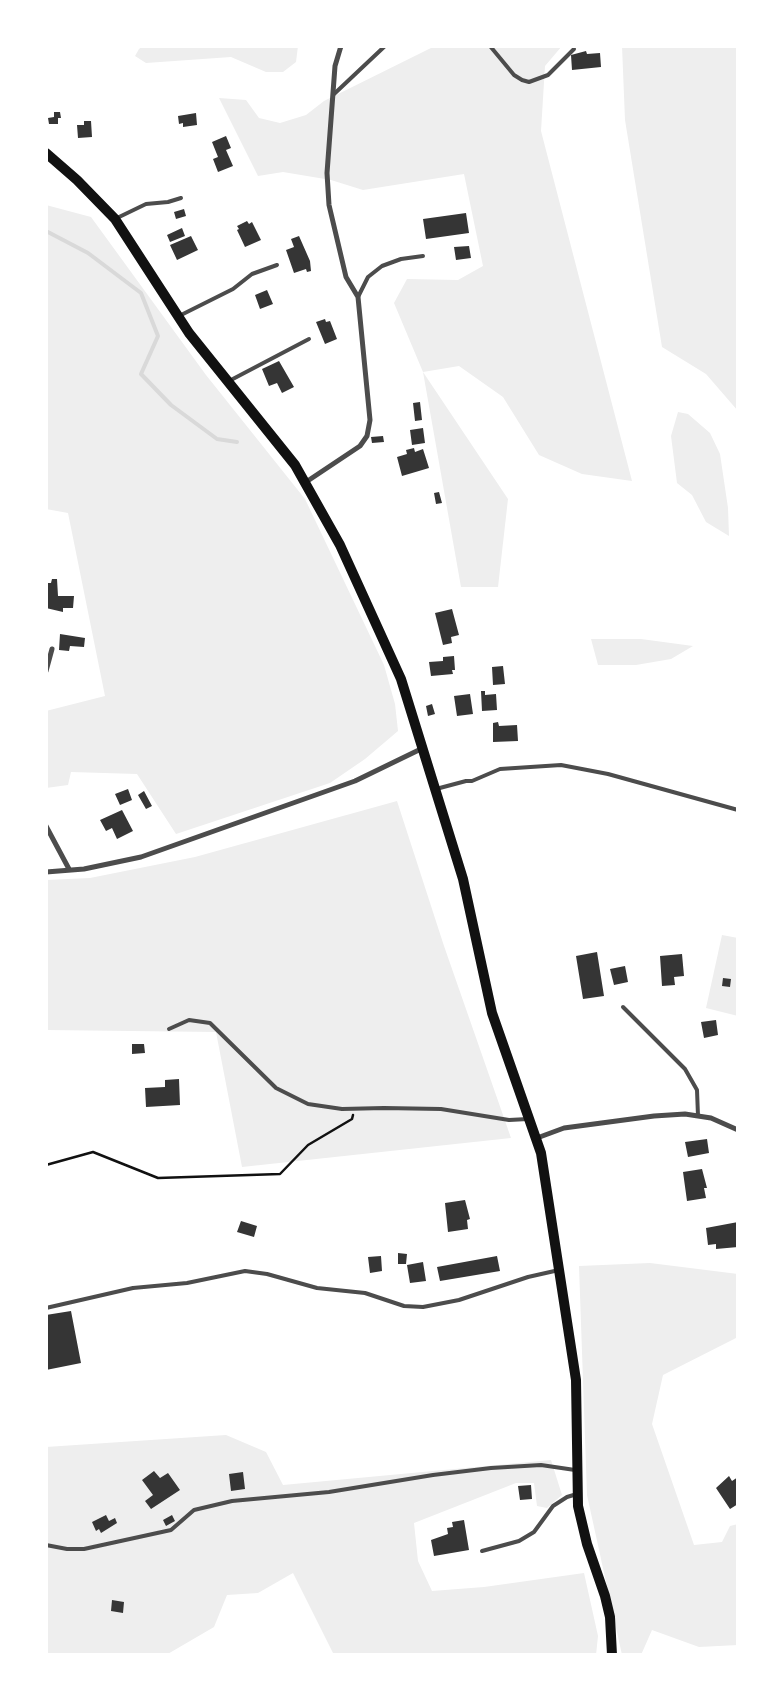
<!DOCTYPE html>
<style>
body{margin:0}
#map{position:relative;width:784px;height:1701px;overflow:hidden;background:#fff;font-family:"Golos Text",sans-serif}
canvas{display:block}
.frame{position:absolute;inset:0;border:48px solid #fff;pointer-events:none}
</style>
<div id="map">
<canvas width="784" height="1701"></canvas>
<div class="frame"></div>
</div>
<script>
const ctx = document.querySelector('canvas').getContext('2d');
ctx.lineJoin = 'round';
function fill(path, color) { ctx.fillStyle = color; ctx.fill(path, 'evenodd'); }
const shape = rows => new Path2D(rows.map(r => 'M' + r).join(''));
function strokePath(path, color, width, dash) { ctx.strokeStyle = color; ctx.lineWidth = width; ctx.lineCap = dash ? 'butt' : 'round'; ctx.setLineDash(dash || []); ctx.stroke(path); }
fill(shape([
 [143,46,298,46,296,62,283,72,266,72,231,57,146,63,135,56,139,49],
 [435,46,562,46,545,66,541,131,632,481,582,474,539,455,503,397,459,366,423,372,508,499,498,587,461,587,423,372,394,303,407,279,458,280,483,266,464,174,363,190,331,180,283,172,258,176,219,98,246,100,259,118,280,123,306,115,324,101],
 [622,46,738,46,738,411,706,374,662,347,625,120],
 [46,205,91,217,206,375,305,499,384,665,395,704,398,731,365,759,330,783,176,834,137,774,71,772,68,785,46,788,46,711,105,696,68,513,46,509],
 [678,412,688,414,710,433,720,454,728,508,729,536,706,522,692,495,677,483,671,436],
 [591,639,641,639,693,646,671,659,636,665,598,665],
 [397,801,444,946,511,1138,242,1167,216,1032,46,1030,46,880,90,878,195,857],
 [722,935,738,938,738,1016,706,1008],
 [650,1263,738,1274,738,1337,663,1375,652,1424,694,1545,722,1542,730,1526,738,1524,738,1645,699,1647,652,1630,641,1655,622,1655,587,1495,579,1266],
 [226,1435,266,1452,283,1485,551,1460,562,1495,547,1508,537,1506,534,1483,516,1483,414,1523,418,1561,432,1591,484,1587,584,1573,598,1636,596,1655,334,1655,293,1573,258,1593,227,1595,214,1627,166,1655,46,1655,46,1447]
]), '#eee');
strokePath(shape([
 [46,231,88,253,141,293,158,336,141,374,171,405,217,439,237,442]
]), '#d9d9d9', 4);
fill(shape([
 [586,51,587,54,600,53,601,67,572,70,571,55],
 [54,112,60,112,61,118,58,118,58,124,49,124,48,118,54,117],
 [196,113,197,125,183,127,183,123,179,124,178,116],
 [84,121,91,121,92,137,78,138,77,125,84,125],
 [226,136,231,148,226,150,233,166,218,172,213,159,218,157,212,142],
 [184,209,186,216,176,219,174,212],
 [466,213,469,233,426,239,423,219],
 [247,221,249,224,252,222,261,240,245,247,237,230,239,229,237,226],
 [182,228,185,236,170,242,167,235],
 [191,236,198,250,177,260,170,245],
 [299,236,310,261,311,271,307,272,306,269,294,273,286,250,294,247,291,239],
 [469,246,471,258,456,260,454,247],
 [267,290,273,304,260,309,255,295],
 [325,319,326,322,330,321,337,339,325,344,316,322],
 [279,361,294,387,282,393,277,383,269,386,262,369],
 [420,402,422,420,415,421,413,403],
 [423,428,425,443,412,445,410,430],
 [383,436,384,442,372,443,371,437],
 [414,448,415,452,423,449,429,468,402,476,397,457,407,454,406,450],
 [439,492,442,503,436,504,434,493],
 [52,579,57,579,58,596,74,596,73,608,63,608,63,612,46,608,46,583,51,583],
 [452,609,459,635,451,637,452,643,443,645,435,613],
 [60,634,85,638,84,647,70,646,69,651,59,650],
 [454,656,455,670,452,670,453,674,431,676,429,662,443,661,443,657],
 [503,666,505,684,493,685,492,667],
 [481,691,485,691,485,695,496,694,497,710,482,711],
 [470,694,473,714,457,716,454,696],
 [432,704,435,714,428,716,426,706],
 [498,722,499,726,517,725,518,741,493,742,493,723],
 [128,789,132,800,120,805,115,794],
 [144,791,152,806,146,809,138,795],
 [122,810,133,831,117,839,112,828,106,831,100,820],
 [597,952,604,996,583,999,576,956],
 [682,954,684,976,674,977,675,985,662,986,660,956],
 [625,966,628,982,614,985,610,969],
 [723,978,731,979,730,987,722,986],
 [716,1020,718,1035,704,1038,701,1022],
 [132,1044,144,1044,145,1053,132,1054],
 [179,1079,180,1105,146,1107,145,1088,165,1087,165,1080],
 [707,1139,709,1153,688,1157,685,1142],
 [702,1169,707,1188,704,1188,706,1198,687,1201,683,1172],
 [465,1200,470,1219,467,1220,468,1229,448,1232,445,1203],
 [241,1221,257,1226,254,1237,237,1232],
 [738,1222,738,1247,716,1249,716,1244,708,1245,706,1228],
 [398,1253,407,1254,406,1264,398,1264],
 [381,1256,382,1271,370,1273,368,1257],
 [497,1256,500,1271,440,1281,437,1267],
 [423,1262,426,1281,410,1283,407,1265],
 [71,1311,81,1363,46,1370,46,1315],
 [154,1471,160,1478,168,1473,180,1490,151,1509,145,1501,153,1495,142,1480],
 [243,1472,245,1489,231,1491,229,1474],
 [729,1476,732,1481,738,1477,738,1504,730,1509,716,1488],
 [531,1485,532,1499,520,1500,518,1486],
 [106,1515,109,1521,115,1518,117,1523,101,1533,99,1529,96,1531,92,1522],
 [172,1515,175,1521,166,1526,163,1520],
 [464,1520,469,1550,434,1556,431,1540,448,1534,447,1528,453,1527,452,1522],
 [112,1600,124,1602,123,1613,111,1611]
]), '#353535');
strokePath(shape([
 [46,1165,93,1152,158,1178,280,1174,308,1145,352,1119,353,1115]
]), '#111', 2.5);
strokePath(shape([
 [490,46,514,75,522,80,529,82,548,75,574,49],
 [333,95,385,46],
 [117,218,146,204,168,202,181,198],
 [358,297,368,277,382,266,401,259,423,256],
 [179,316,233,289,252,274,277,265],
 [229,381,309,339],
 [436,789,466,781,472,781,500,769,561,765,608,774,738,810],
 [623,1007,685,1069,697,1090,698,1116],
 [169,1029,189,1020,210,1023,276,1088,308,1104,342,1109,384,1108,441,1109,509,1120,528,1119],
 [46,1308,133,1288,187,1283,245,1271,267,1274,317,1288,365,1293,404,1306,423,1307,459,1300,528,1277,559,1270],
 [46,1545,67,1549,84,1549,171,1530,194,1510,232,1501,329,1492,433,1475,491,1468,541,1465,575,1470],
 [482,1551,519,1541,534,1532,553,1506,567,1497,577,1494]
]), '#4c4c4c', 4);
strokePath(shape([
 [306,482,360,446,367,436,370,420,358,297,346,277,329,205,327,173,335,66,341,46],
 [46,671,52,649],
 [46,826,69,869],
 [46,872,84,869,141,857,355,781,423,748],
 [537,1138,564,1128,654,1116,685,1114,711,1118,738,1130]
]), '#4c4c4c', 5);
strokePath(shape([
 [46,153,77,180,115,219,189,333,295,465,340,545,401,679,463,879,492,1013,541,1153,576,1380,578,1506,587,1544,605,1596,610,1617,612,1655]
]), '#111', 10);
</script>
